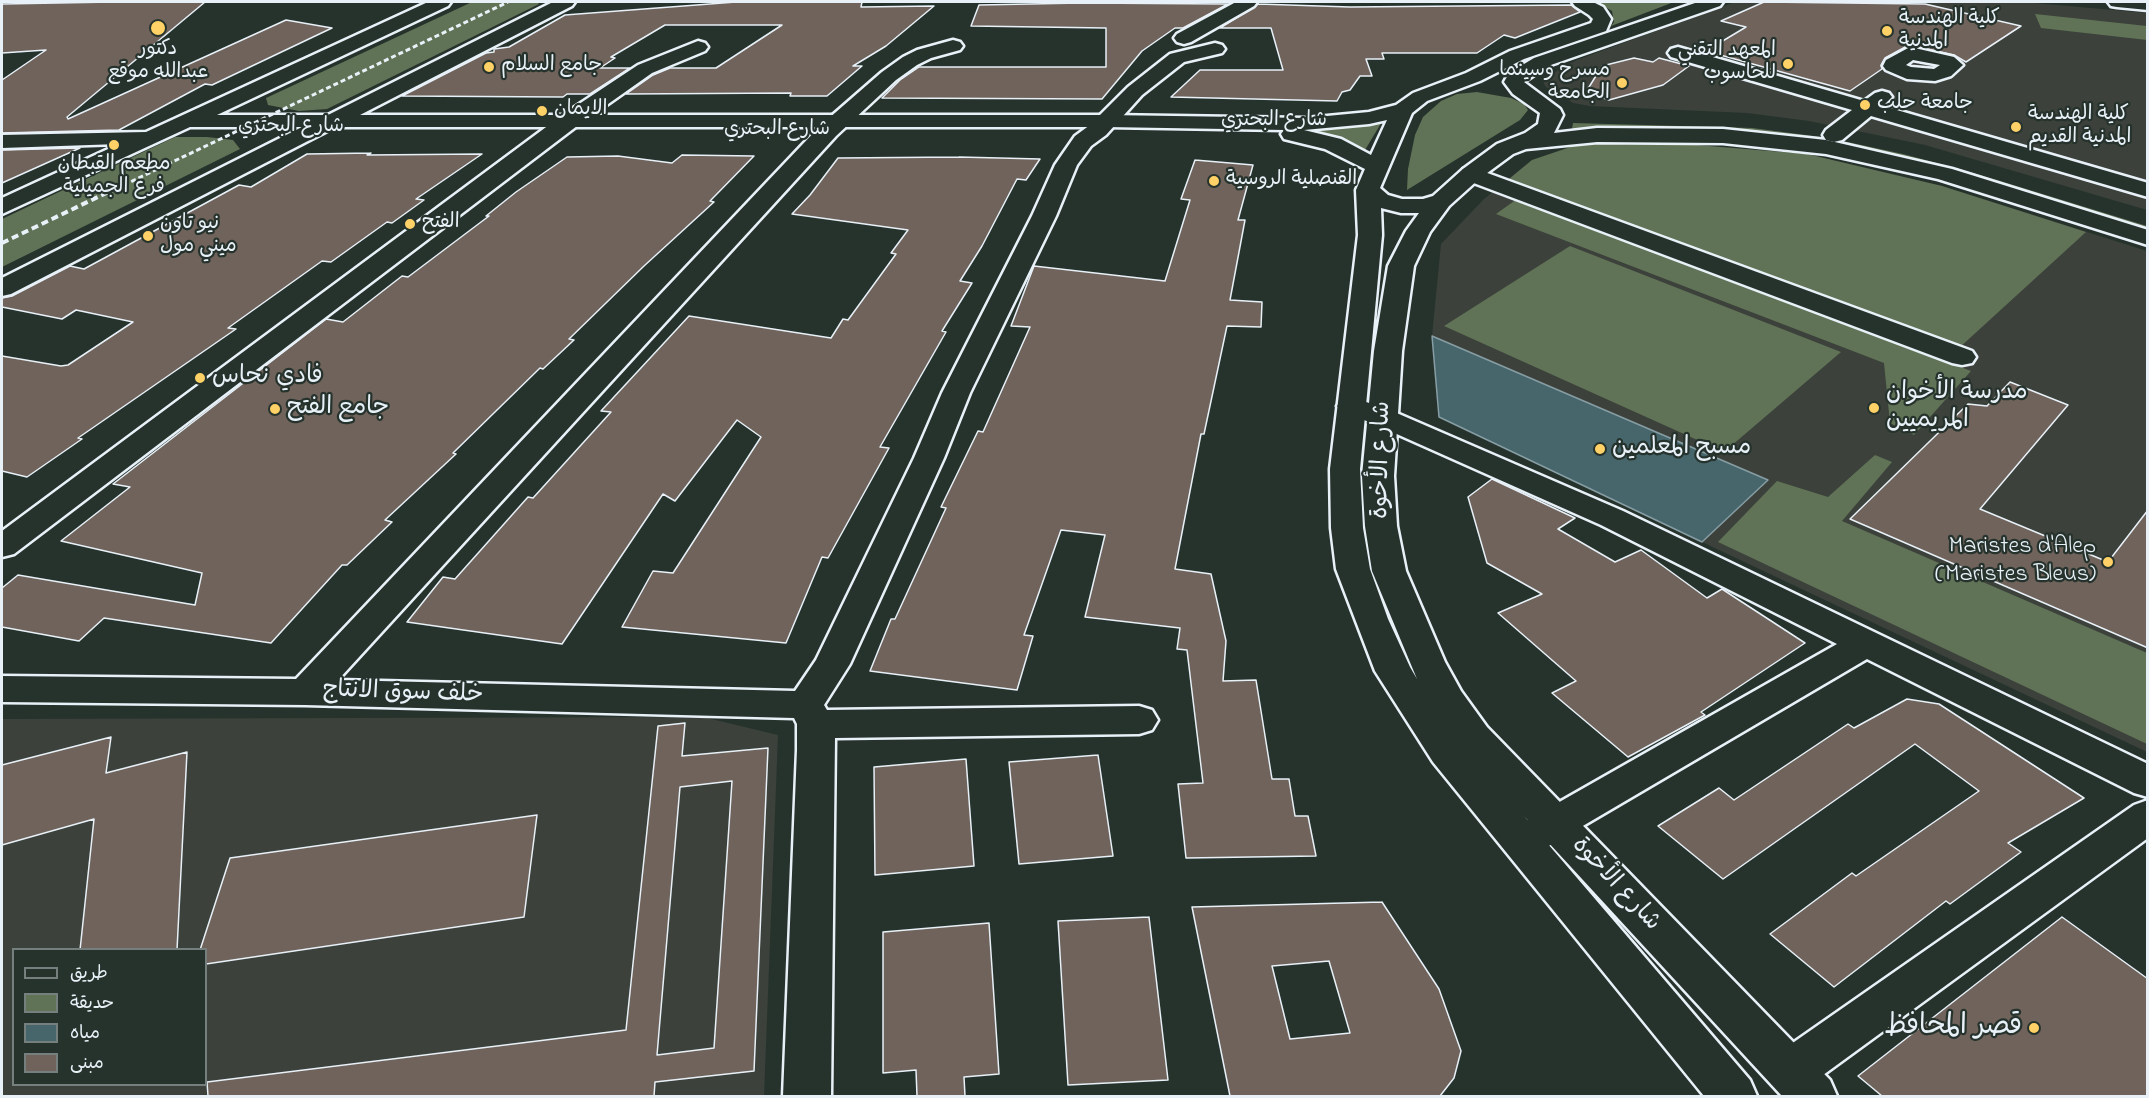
<!DOCTYPE html>
<meta charset="utf-8">
<style>
body{margin:0}
#map{position:relative;width:2149px;height:1098px;overflow:hidden;background:#26332d;font-family:"Indie Flower","Playpen Sans Arabic",sans-serif}
canvas{display:block}
.frame{position:absolute;inset:0;border:3px solid #e8f1f8;pointer-events:none}
.legend{position:absolute;left:12px;top:948px;width:195px;height:138px;box-sizing:border-box;background:#26332d;border:2px solid #747f7e;margin:0;padding:8px 10px;list-style:none;font-size:18px;color:#e8f1f8}
.legend li{display:flex;align-items:center;gap:12px;height:30px}
.legend b{width:30px;border:2px solid #747f7e}
</style>
<div id="map">
<canvas width="2149" height="1098"></canvas>
<div class="frame"></div>
<ul class="legend">
<li><b style="height:8px;background:#26332d"></b>طريق</li>
<li><b style="height:16px;background:#607356"></b>حديقة</li>
<li><b style="height:16px;background:#46666c"></b>مياه</li>
<li><b style="height:16px;background:#6f635b"></b>مبنى</li>
</ul>
</div>
<script>
const ctx = document.querySelector('canvas').getContext('2d');
ctx.lineJoin = 'round';
function fill(path, color) { ctx.fillStyle = color; ctx.fill(path, 'evenodd'); }
const shape = rows => new Path2D(rows.map(r => 'M' + r).join(''));
function strokePath(path, color, width, dash) { ctx.strokeStyle = color; ctx.lineWidth = width; ctx.lineCap = dash ? 'butt' : 'round'; ctx.setLineDash(dash || []); ctx.stroke(path); }
function write(font, color, halo, rows, align = 'center') {
  ctx.font = font + ' "Indie Flower","Playpen Sans Arabic",sans-serif'; ctx.lineWidth = 4.5; ctx.setLineDash([]); ctx.textBaseline = 'middle'; ctx.strokeStyle = halo; ctx.fillStyle = color; for (const [text, x, y, turn = 0] of rows) {
    ctx.save(); ctx.translate(x, y); ctx.rotate((+turn || 0) * Math.PI / 180); ctx.textAlign = isNaN(turn) ? turn : align; if (halo) ctx.strokeText(text, 0, 0); ctx.fillText(text, 0, 0); ctx.restore();
  }
}
fill(shape([
 [1735,2,2035,3,2147,13,2147,210,1925,145,1809,121,1747,113,1590,106,1573,103,1546,87,1543,82,1559,69,1577,60],
 [1696,145,1807,154,1942,186,2147,251,2147,752,1702,542,1768,480,1432,336,1441,244,1484,199,1532,160],
 [703,717,778,735,764,1096,2,1096,2,719],
 [14,950,206,950,206,1084,14,1084]
]), '#3c413b');
fill(shape([
 [472,2,537,2,539,4,327,109,299,111,268,105,266,98],
 [1597,2,1674,2,1611,26,1614,22,1612,11],
 [2035,14,2147,26,2147,40,2041,28],
 [1477,92,1511,98,1524,104,1528,110,1520,120,1407,190,1408,169,1415,135,1423,117,1441,101,1457,94],
 [1383,120,1362,155,1343,139,1298,125],
 [1573,123,1752,128,1829,138,1903,154,1974,173,2147,226,2147,234,1984,183,1723,133,1572,129],
 [175,137,207,137,233,140,240,149,2,267,2,219],
 [1582,143,1696,145,1807,154,1942,186,2086,232,1959,348,1509,179,1532,160],
 [1517,199,1971,371,1914,435,1890,423,1884,363,1496,214],
 [1570,246,1841,352,1724,452,1444,326],
 [1875,455,1892,462,1842,521,2147,653,2147,744,1718,542,1777,481,1828,497]
]), '#607356');
const water = shape([
 [1432,336,1768,480,1702,542,1439,417,1432,336]
]);
fill(water, '#46666c');
strokePath(water, '#879ea4', 1.5);
const building = shape([
 [113,2,205,2,67,117,68,119,286,20,332,28,212,85,205,84,119,130,2,133,2,80,46,50,2,53,2,4,113,2],
 [736,2,862,2,861,7,934,6,886,46,853,66,862,66,827,96,790,96,791,93,626,94,653,75,670,68,716,68,782,25,665,25,611,57,615,58,600,68,630,68,590,94,567,94,563,97,402,96,486,53,494,52,494,49,509,47,565,15,736,2],
 [1764,2,1925,4,2021,26,1966,62,1954,55,1909,45,1885,58,1881,65,1882,69,1850,91,1706,51,1746,27,1721,21,1764,2],
 [1081,3,1228,4,1183,28,1175,28,1142,51,1102,99,882,98,900,80,919,67,1106,67,1106,28,971,26,979,5,1081,3],
 [1258,4,1350,7,1571,5,1580,12,1515,38,1504,35,1477,53,1382,53,1384,59,1366,59,1372,76,1360,76,1350,90,1342,92,1337,101,1171,97,1200,70,1283,70,1271,28,1220,28,1258,4],
 [1634,58,1653,62,1659,58,1689,66,1663,85,1609,100,1586,92,1602,66,1634,58],
 [80,148,2,183,2,150,80,148],
 [371,153,367,155,482,154,416,199,424,200,392,223,387,222,331,262,322,261,228,328,236,329,78,438,82,439,27,477,2,471,2,356,61,366,68,365,133,322,76,310,62,319,2,307,2,298,12,296,70,266,84,269,239,185,251,187,307,154,371,153],
 [682,155,754,156,710,201,714,202,644,266,569,339,574,340,543,369,540,368,453,453,456,454,385,520,392,522,347,565,342,565,271,643,104,618,79,641,2,627,2,588,18,575,195,605,202,573,61,541,130,487,113,484,326,319,343,322,402,276,408,277,489,216,486,216,516,192,567,157,618,156,672,163,682,155],
 [959,157,1040,159,1026,180,1017,179,982,246,960,281,972,283,942,331,946,332,880,447,889,448,828,558,822,557,786,643,622,627,653,571,673,573,761,437,737,420,675,501,663,494,562,644,407,622,443,577,455,579,528,497,533,498,611,412,601,411,689,316,831,338,843,319,848,320,896,254,891,253,908,230,792,214,810,195,838,158,959,157],
 [1195,160,1253,165,1238,220,1245,220,1230,300,1262,302,1261,327,1227,326,1204,434,1201,434,1175,569,1211,574,1226,641,1223,681,1256,680,1272,779,1289,779,1295,816,1308,816,1316,856,1186,858,1178,784,1203,783,1187,650,1177,649,1180,628,1085,617,1105,535,1061,530,1024,635,1033,636,1017,690,870,671,891,619,895,619,946,508,941,507,978,431,983,432,1030,327,1011,326,1034,266,1165,281,1190,200,1181,199,1195,160],
 [2010,382,2068,405,1980,509,2108,562,2148,510,2148,648,1850,519,1968,404,1987,406,2010,382],
 [1492,479,1575,518,1558,529,1615,562,1641,550,1707,598,1722,589,1805,643,1701,712,1705,715,1628,757,1552,693,1576,681,1498,613,1542,594,1487,563,1468,497,1492,479],
 [1907,699,1939,704,2084,798,2008,843,2021,852,1950,904,1946,901,1834,987,1770,934,1852,873,1856,876,1979,791,1915,744,1723,879,1658,826,1719,788,1734,800,1848,724,1854,728,1907,699],
 [685,723,682,756,768,748,754,1071,655,1082,654,1096,208,1096,207,1082,626,1030,658,726,685,723],
 [732,781,714,1048,657,1055,680,787,732,781],
 [111,737,106,773,187,752,177,950,80,950,94,819,2,845,2,765,111,737],
 [1098,755,1113,856,1019,864,1009,762,1098,755],
 [966,759,974,866,875,875,874,767,966,759],
 [537,815,524,917,206,964,206,950,200,950,230,858,537,815],
 [1382,902,1439,989,1461,1051,1454,1078,1440,1096,1230,1096,1192,907,1382,902],
 [1329,961,1350,1033,1290,1039,1272,966,1329,961],
 [1149,917,1168,1080,1068,1085,1058,921,1149,917],
 [2062,917,2148,979,2148,1096,1882,1096,1858,1076,2062,917],
 [989,923,999,1074,964,1077,965,1096,917,1096,916,1070,883,1073,883,932,989,923]
]);
fill(building, '#6f635b');
strokePath(building, '#e8f1f8', 1.5);
const minor = shape([
 [1236,2,1257,2,1254,6,1191,42,1184,44,1177,42,1174,38,1177,34,1236,2],
 [953,40,960,42,963,46,960,50,931,58,917,65,896,80,836,136,338,680,795,691,816,660,914,458,942,393,1032,216,1055,165,1075,136,1090,125,1128,87,1170,54,1215,43,1222,45,1225,49,1222,53,1184,62,1142,95,1106,135,1091,146,1077,165,1056,216,970,393,944,458,850,664,824,705,827,710,1139,706,1152,710,1158,720,1152,730,1139,734,835,738,831,1096,783,1096,797,750,797,724,794,718,305,705,2,702,2,676,296,679,820,126,882,72,903,57,917,50,953,40],
 [698,41,705,43,708,47,705,51,652,73,577,126,14,554,2,557,2,531,561,116,638,65,698,41],
 [1678,47,1864,101,1875,93,1882,91,1889,93,1892,97,1883,106,2148,183,2148,197,1871,116,1842,140,1834,142,1826,140,1823,135,1826,130,1852,110,1671,57,1668,53,1671,49,1678,47],
 [1910,47,1954,57,1963,65,1951,76,1935,81,1907,79,1886,70,1883,66,1886,60,1910,47],
 [1913,60,1940,65,1934,69,1911,67,1906,65,1913,60],
 [1471,167,1972,351,1976,357,1972,363,1962,365,1952,363,1463,179,1460,174,1463,169,1471,167],
 [1352,397,1392,411,1623,511,2148,764,2148,797,2134,793,1867,659,1547,847,1533,852,1519,847,1513,836,1519,825,1837,644,1601,525,1372,423,1342,412,1337,406,1342,400,1352,397],
 [2148,800,2148,838,1808,1086,1791,1093,1774,1086,1767,1071,1774,1056,2134,805,2148,800]
]);
const major = shape([
 [428,2,451,2,448,6,217,115,328,115,553,2,575,2,572,6,360,115,1107,115,1306,118,1369,112,1396,105,1413,93,1466,73,1510,51,1591,23,1593,19,1589,15,1575,6,1572,2,1593,2,1603,7,1611,19,1606,31,1524,59,1480,81,1427,101,1412,113,1380,188,1388,195,1402,199,1423,199,1433,196,1463,169,1497,144,1525,133,1538,124,1540,113,1513,94,1504,82,1509,73,1534,58,1698,2,1723,2,1720,6,1548,66,1524,82,1560,109,1563,115,1554,133,1597,128,1723,129,1826,140,1952,169,2148,230,2148,245,1938,179,1826,154,1723,143,1597,142,1526,149,1513,154,1479,179,1449,206,1430,232,1414,266,1402,351,1394,476,1397,526,1406,571,1445,662,1461,691,1487,727,1830,1080,1837,1096,1782,1096,1524,816,1750,1080,1757,1096,1704,1096,1433,762,1375,671,1336,569,1331,528,1330,469,1358,235,1356,190,1365,169,1325,149,1284,139,1281,134,1284,130,1107,127,335,127,11,294,2,296,2,278,302,127,190,127,2,214,2,198,119,144,2,148,2,135,146,132,428,2],
 [1387,120,1371,155,1341,139,1304,130,1369,124,1387,120],
 [1381,208,1401,213,1419,213,1406,231,1388,266,1374,351,1362,476,1365,526,1372,571,1417,679,1410,667,1388,619,1370,569,1363,528,1360,469,1382,235,1381,208],
 [2108,2,2148,2,2148,10,2117,7,2111,6,2108,2]
]);
strokePath(minor, '#e8f1f8', 5);
strokePath(major, '#e8f1f8', 5);
fill(minor, '#26332d');
fill(major, '#26332d');
strokePath(shape([
 [124,185,508,2]
]), '#e8f1f8', 3, [5, 3]);
strokePath(shape([
 [2,243,127,183]
]), '#e8f1f8', 4, [7, 4]);
for (const [x, y, r, color] of [
 [158,28,8,"#ffd166"],
 [1887,31,6,"#ffd166"],
 [1788,64,6,"#ffd166"],
 [489,67,6,"#ffd166"],
 [1622,83,6,"#ffd166"],
 [1865,105,6,"#ffd166"],
 [542,111,6,"#ffd166"],
 [2016,127,6,"#ffd166"],
 [114,145,6,"#ffd166"],
 [1214,181,6,"#ffd166"],
 [410,224,6,"#ffd166"],
 [148,236,6,"#ffd166"],
 [200,378,6,"#ffd166"],
 [1874,408,6,"#ffd166"],
 [275,409,6,"#ffd166"],
 [1600,449,6,"#ffd166"],
 [2108,562,6,"#ffd166"],
 [2034,1028,6,"#ffd166"]
]) { const dot = new Path2D(); dot.arc(x, y, r, 0, 2 * Math.PI); ctx.fillStyle = color; ctx.fill(dot); strokePath(dot, '#26332d', 2); }
write('20px', '#e8f1f8', '#26332d', [
 ["كلية الهندسة",1899,20],
 ["المدنية",1899,43],
 ["دكتور",158,51,"center"],
 ["عبدالله موقع",158,74,"center"],
 ["المعهد التقني",1776,52,"right"],
 ["للحاسوب",1776,75,"right"],
 ["جامع السلام",501,67],
 ["مسرح وسينما",1610,72,"right"],
 ["الجامعة",1610,95,"right"],
 ["جامعة حلب",1877,105],
 ["الايمان",554,111],
 ["كلية الهندسة",2028,116],
 ["المدنية القديم",2028,139],
 ["مطعم القبطان",114,166,"center"],
 ["فرع الجميلية",114,189,"center"],
 ["القنصلية الروسية",1226,181],
 ["الفتح",422,224],
 ["نيو تاون",160,225],
 ["ميني مول",160,248]
], 'left');
write('20px', '#e8f1f8', '#26332d', [
 ["شارع البحتري",1274,122],
 ["شارع البحتري",291,128],
 ["شارع البحتري",777,131]
]);
write('24px', '#e8f1f8', '#26332d', [
 ["فادي نحاس",212,378],
 ["مدرسة الأخوان",1886,394],
 ["المريميين",1886,422],
 ["جامع الفتح",287,409],
 ["مسبح المعلمين",1612,449],
 ["Maristes d'Alep",2096,548,"right"],
 ["(Maristes Bleus)",2096,576,"right"]
], 'left');
write('24px', '#e8f1f8', '#26332d', [
 ["شارع الأخوة",1383,460,-89],
 ["خلف سوق الانتاج",403,694,2],
 ["شارع الأخوة",1615,885,47]
]);
write('28px', '#e8f1f8', '#26332d', [
 ["قصر المحافظ",2022,1028]
], 'right');
</script>
